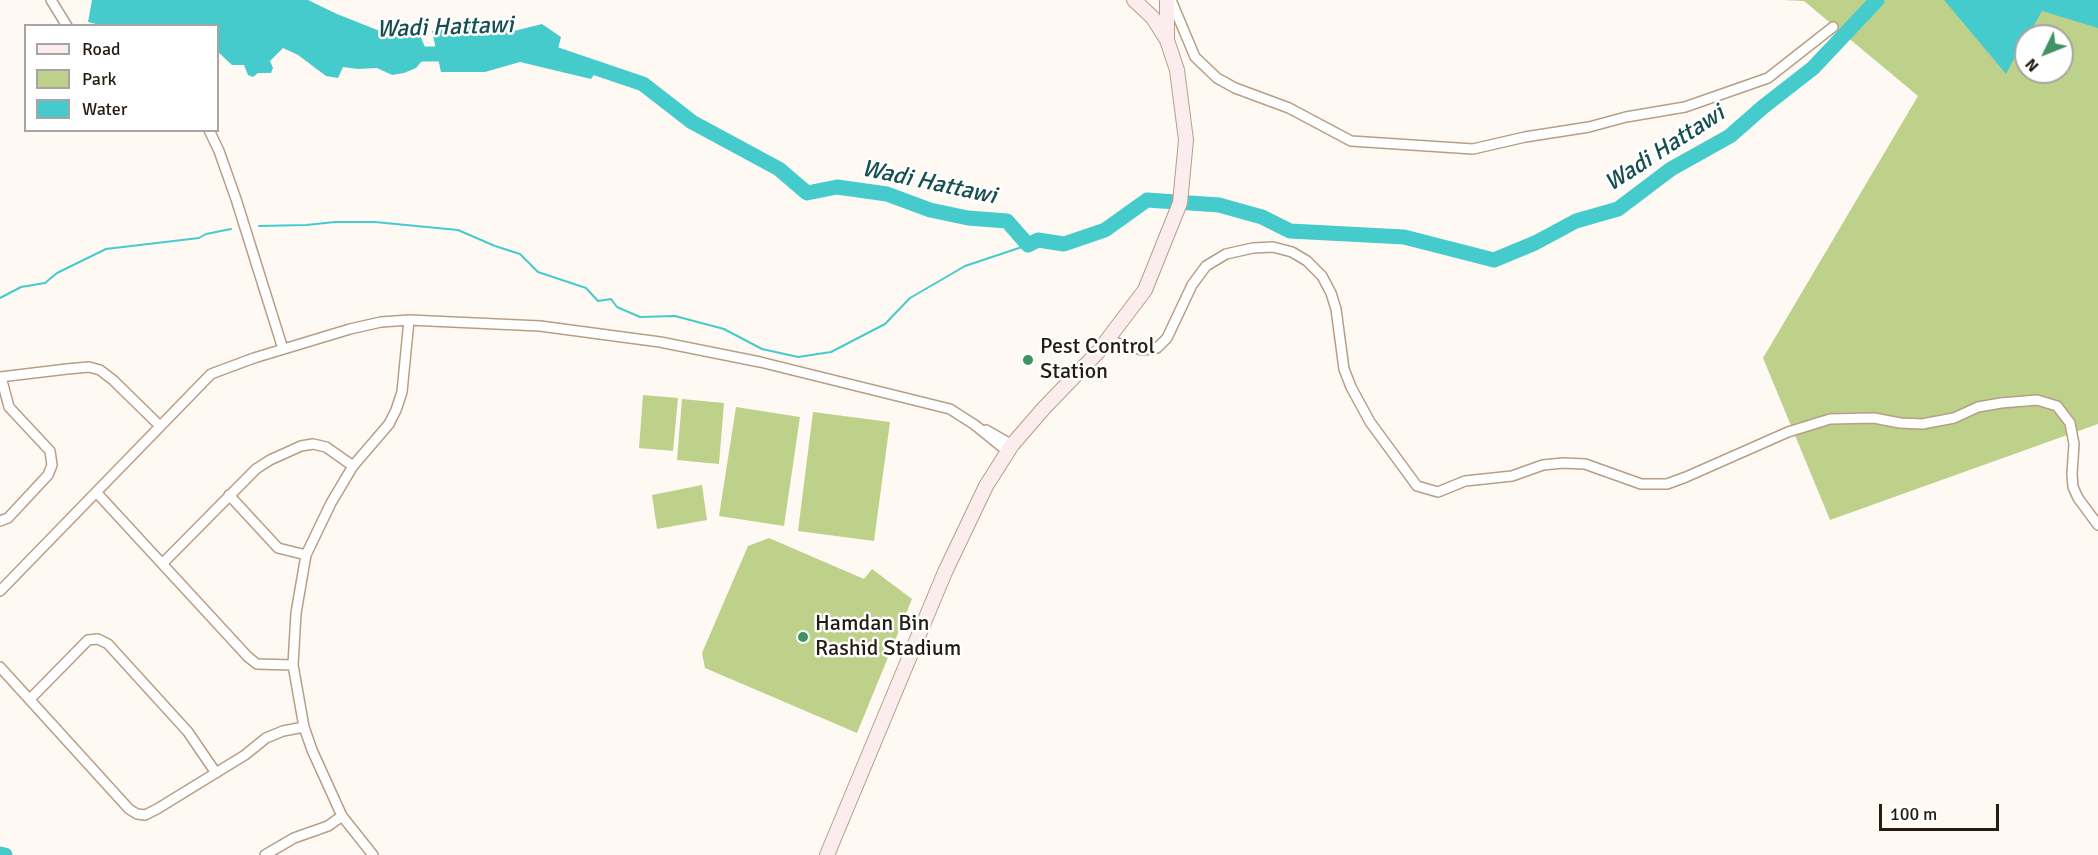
<!DOCTYPE html>
<style>
body{margin:0}
#map{position:relative;width:2098px;height:855px;overflow:hidden;background:#fff9f4;font-family:Signika,sans-serif}
canvas{display:block}
.legend{position:absolute;left:24px;top:24px;width:195px;height:108px;box-sizing:border-box;background:#fff;border:2px solid #a8a4a1;margin:0;padding:8px 10px;list-style:none;font-size:18px;color:#251c13}
.legend li{display:flex;align-items:center;gap:12px;height:30px}
.legend b{width:30px;border:2px solid #a8a4a1}
.north{position:absolute;left:2014px;top:24px;width:60px;height:60px;box-sizing:border-box;background:#fff;border:2px solid #a8a4a1;border-radius:50%;rotate:227deg;font-size:16px;font-weight:700;line-height:24px;text-align:center;color:#251c13}
.north::after{content:'';display:block;margin:auto;width:21px;height:27px;background:#3f9264;clip-path:polygon(50% 0,100% 100%,50% 72%,0 100%)}
.scale{position:absolute;left:1879px;top:804px;width:120px;height:27px;box-sizing:border-box;border:3px solid #251c13;border-top:0;padding-left:8px;font-size:18px;line-height:21px;white-space:nowrap;color:#251c13;-webkit-text-stroke:4px #fff;paint-order:stroke}
</style>
<div id="map">
<canvas width="2098" height="855"></canvas>
<ul class="legend">
<li><b style="height:8px;background:#fbeced"></b>Road</li>
<li><b style="height:16px;background:#bed18a"></b>Park</li>
<li><b style="height:16px;background:#46cbcd"></b>Water</li>
</ul>
<div class="north">N</div>
<div class="scale">100 m</div>
</div>
<script>
const ctx = document.querySelector('canvas').getContext('2d');
ctx.lineJoin = 'round';
function fill(path, color) { ctx.fillStyle = color; ctx.fill(path, 'evenodd'); }
const shape = rows => new Path2D(rows.map(r => 'M' + r).join(''));
function strokePath(path, color, width, dash) { ctx.strokeStyle = color; ctx.lineWidth = width; ctx.lineCap = dash ? 'butt' : 'round'; ctx.setLineDash(dash || []); ctx.stroke(path); }
function write(font, color, halo, rows, align = 'center') {
  ctx.font = font + ' Signika,sans-serif'; ctx.lineWidth = 5; ctx.setLineDash([]); ctx.textBaseline = 'middle'; ctx.strokeStyle = halo; ctx.fillStyle = color; for (const [text, x, y, turn = 0] of rows) {
    ctx.save(); ctx.translate(x, y); ctx.rotate((+turn || 0) * Math.PI / 180); ctx.textAlign = isNaN(turn) ? turn : align; if (halo) ctx.strokeText(text, 0, 0); ctx.fillText(text, 0, 0); ctx.restore();
  }
}
fill(shape([
 [1782,0,2098,0,2098,424,1830,520,1763,358,1918,96,1804,1],
 [2026,36,2062,36,2062,72,2026,72],
 [643,395,678,398,673,451,639,448],
 [682,399,724,403,719,464,677,460],
 [736,407,800,417,784,526,719,516],
 [813,412,890,422,874,541,798,531],
 [702,485,707,520,657,529,652,495],
 [769,538,864,579,872,569,912,599,857,733,705,668,702,653,748,546]
]), '#bed18a');
fill(shape([
 [92,0,308,0,337,14,390,35,419,33,428,54,416,68,404,73,392,75,377,68,358,69,343,67,338,78,326,76,298,55,283,48,270,61,273,68,271,73,258,73,253,77,248,75,244,65,232,65,218,52,218,26,100,25,88,22],
 [1944,0,2098,0,2098,28,2042,11,2028,36,2026,36,2006,74],
 [480,24,514,31,542,24,561,37,558,49,565,61,581,61,598,69,591,79,520,62,485,72,441,72,432,31]
]), '#46cbcd');
strokePath(shape([
 [259,226,306,225,335,222,375,222,458,230,495,246,520,254,538,272,586,288,598,301,611,299,617,307,640,317,675,316,724,329,762,349,798,357,831,352,885,324,910,298,965,266,1028,245],
 [0,298,21,287,45,283,57,273,106,249,199,238,206,234,231,229]
]), '#46cbcd', 2);
strokePath(shape([
 [543,50,643,84,692,122,779,169,807,193,837,187,887,194,930,210,968,218,1007,221,1028,245,1038,240,1064,244,1105,230,1147,200,1219,205,1262,217,1290,231,1404,237,1494,260,1535,243,1576,221,1618,209,1671,169,1730,136,1763,107,1813,68,1877,0],
 [409,54,437,54,456,50],
 [0,854,5,855]
]), '#46cbcd', 15);
const street = shape([
 [51,0,67,26],
 [1171,0,1195,57,1217,78,1235,88,1289,108,1351,141,1473,149,1525,137,1589,127,1626,117,1685,107,1768,78,1833,27],
 [209,130,219,151,236,199,283,349],
 [1107,340,1142,350,1157,348,1167,338,1192,285,1206,266,1226,254,1253,248,1273,247,1292,252,1307,261,1322,276,1331,293,1336,309,1344,369,1351,387,1370,422,1417,486,1438,492,1465,481,1512,476,1543,465,1563,463,1585,464,1641,484,1667,484,1686,477,1788,432,1830,419,1874,418,1900,423,1922,424,1954,418,1978,407,2001,403,2037,400,2057,406,2070,423,2074,444,2072,474,2073,487,2078,498,2098,525],
 [0,377,67,369,89,367,100,370,113,380,160,426],
 [986,430,1012,445],
 [96,492,248,657,257,664,293,665],
 [229,495,278,548,306,555],
 [0,521,8,518,48,475,52,465,50,451,9,407,1,377],
 [163,563,256,469,270,460,301,446,313,444,326,447,353,466],
 [0,591,211,374,254,358,350,329,381,322,409,320,540,326,660,342,760,362,950,409,975,425,1007,451],
 [0,667,129,809,137,814,145,815,157,809,245,755,266,738,283,731,304,727],
 [30,699,88,640,98,639,108,644,188,732,216,773],
 [265,855,294,838,328,826,342,816],
 [373,855,342,816,312,750,304,727,293,665,296,613,306,555,331,503,353,466,389,424,396,410,402,392,409,320]
]);
const secondary = shape([
 [1167,0,1167,38],
 [827,855,945,572,986,486,1012,445,1044,408,1098,352,1145,290,1180,203,1186,140,1177,70,1167,40,1153,18,1134,0]
]);
strokePath(street, '#b79f86', 12);
strokePath(secondary, '#b79f86', 16);
strokePath(street, '#fff', 9);
strokePath(secondary, '#fbeced', 14);
for (const [x, y, r, color] of [
 [1028,360,6,"#3f9264"],
 [803,637,6,"#3f9264"]
]) { const dot = new Path2D(); dot.arc(x, y, r, 0, 2 * Math.PI); ctx.fillStyle = color; ctx.fill(dot); strokePath(dot, '#fff', 2); }
write('22px', '#251c13', '#fff', [
 ["Pest Control",1040,347],
 ["Station",1040,372],
 ["Hamdan Bin",815,624],
 ["Rashid Stadium",815,649]
], 'left');
write('italic 24px', '#164f50', '#fff', [
 ["Wadi Hattawi",445,28,-2],
 ["Wadi Hattawi",1665,149,-33],
 ["Wadi Hattawi",929,183,12]
]);
</script>
